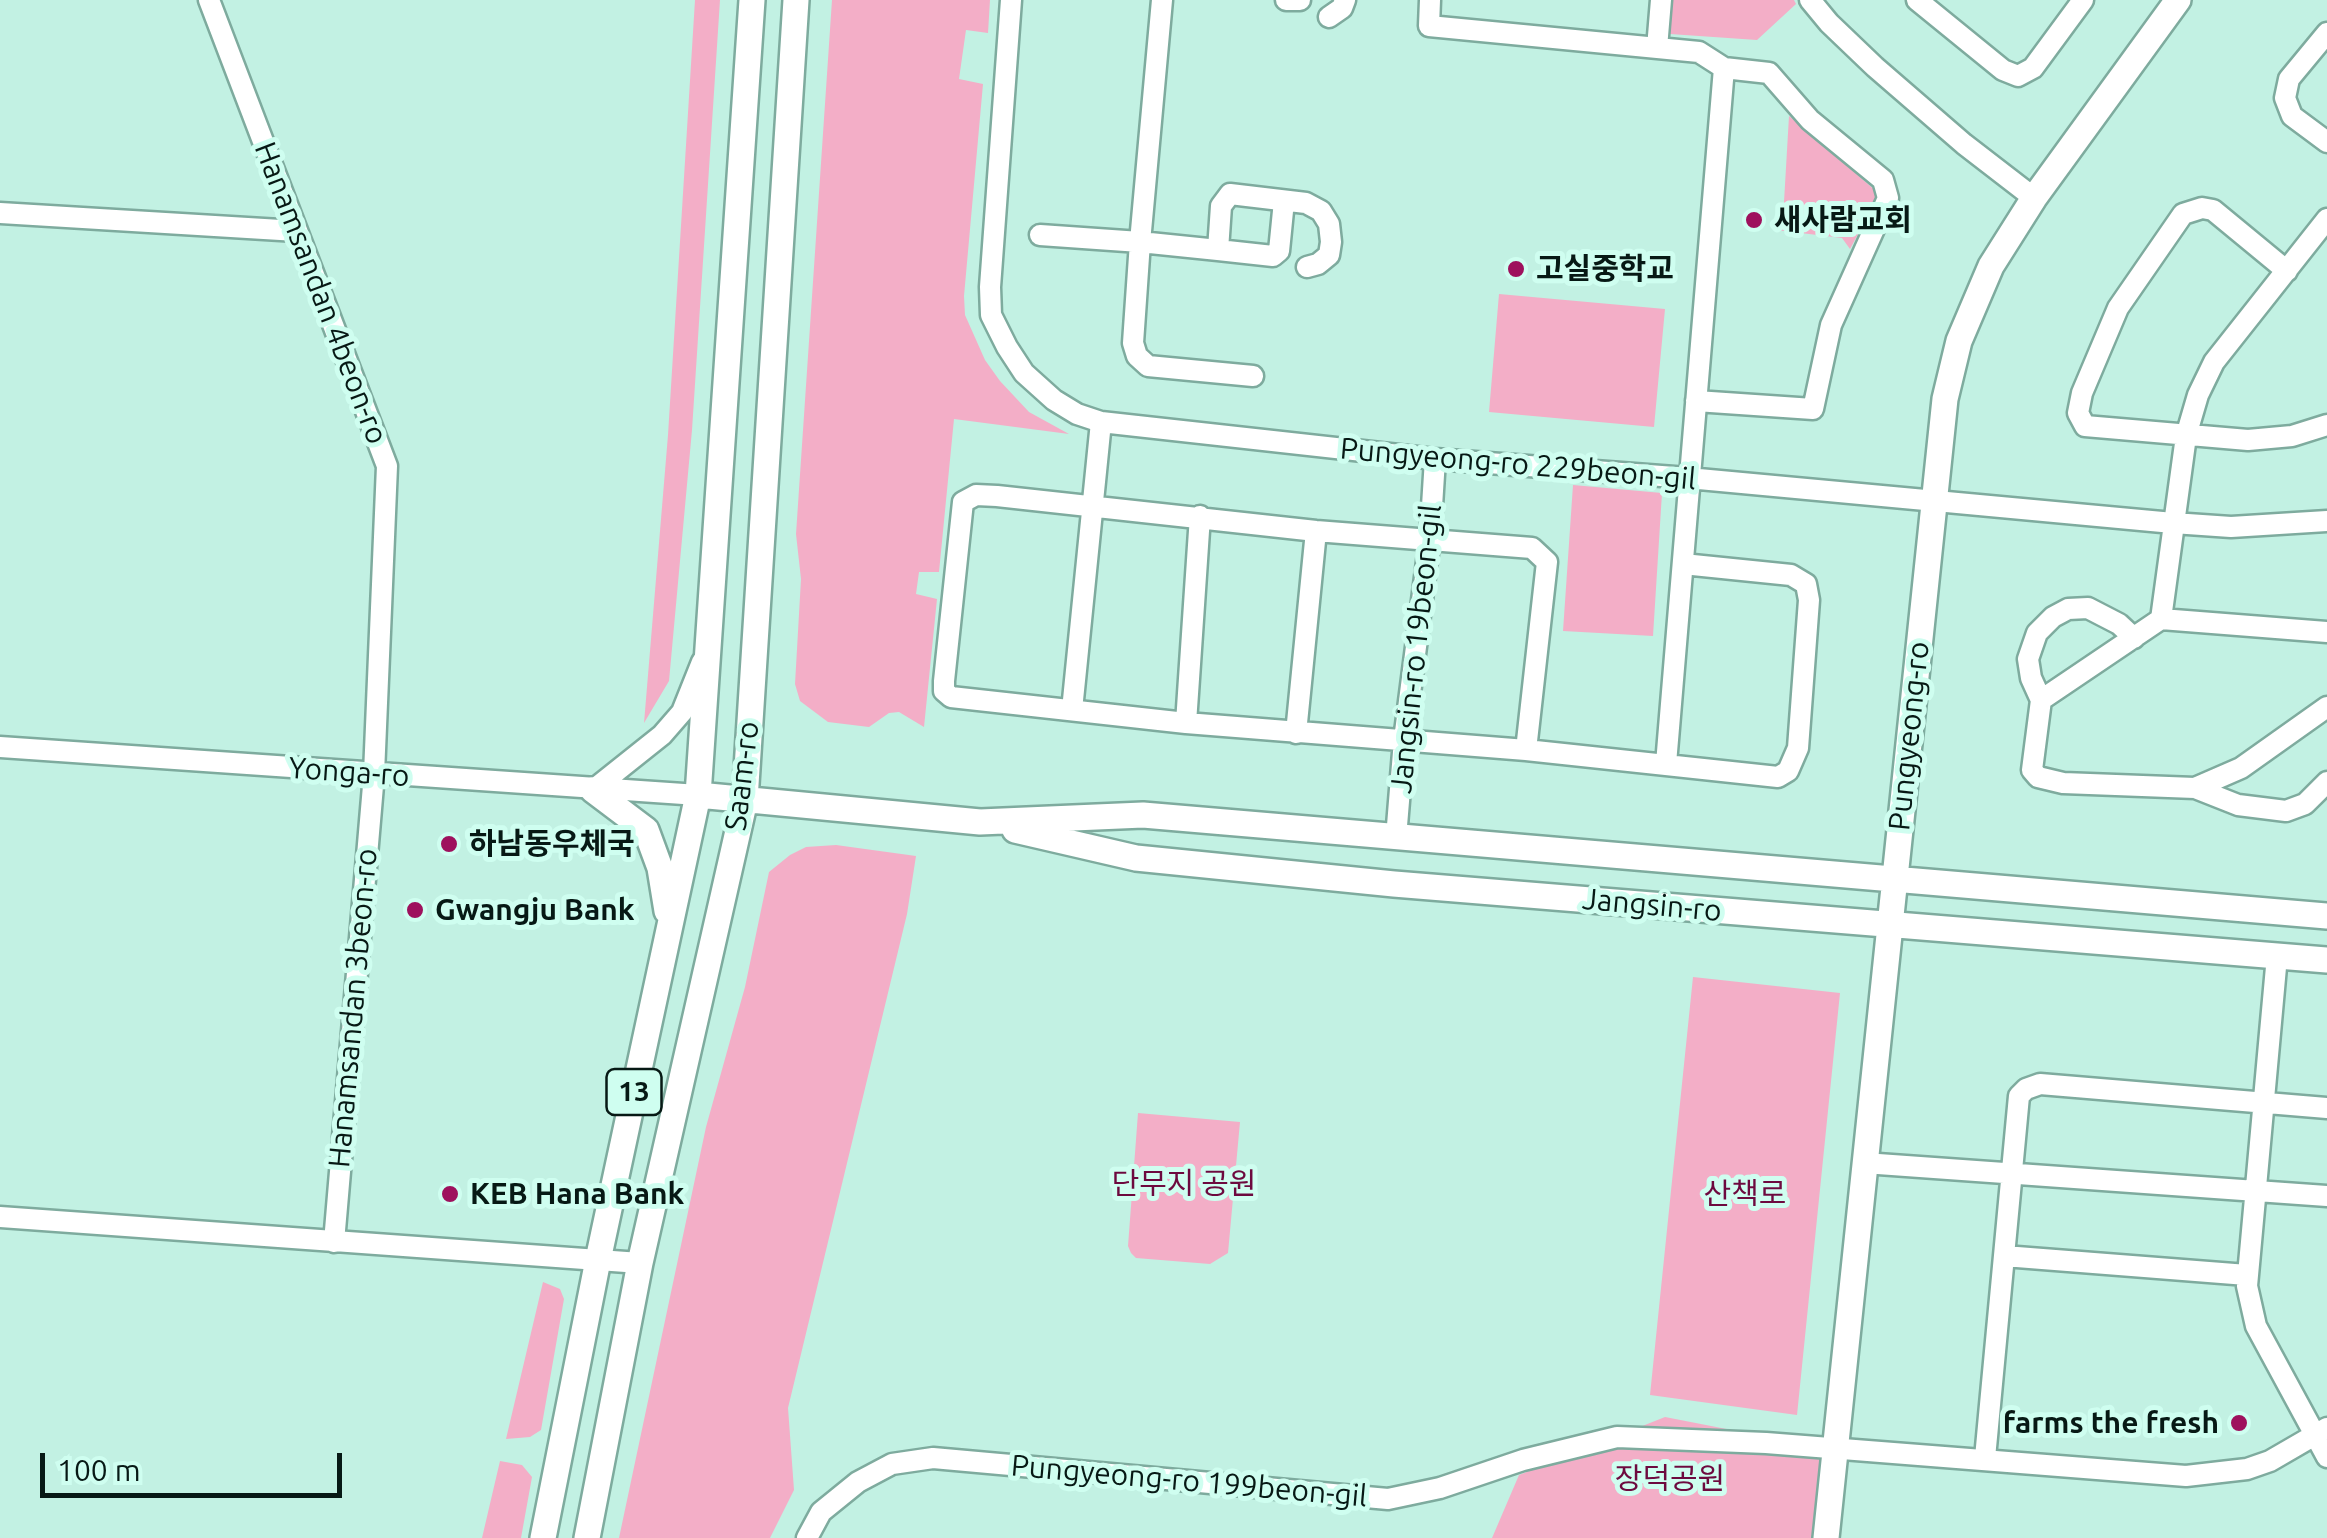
<!DOCTYPE html>
<meta charset="utf-8">
<style>
body{margin:0}
#map{position:relative;width:2327px;height:1538px;overflow:hidden;background:#c2f1e3;font-family:Ubuntu,sans-serif}
canvas{display:block}
.scale{position:absolute;left:40px;top:1453px;width:302px;height:45px;box-sizing:border-box;border:5px solid #071915;border-top:0;padding-left:12px;font-size:30px;line-height:35px;white-space:nowrap;color:#071915;-webkit-text-stroke:8px #cffef0;paint-order:stroke}
</style>
<div id="map">
<canvas width="2327" height="1538"></canvas>
<div class="scale">100 m</div>
</div>
<script>
const ctx = document.querySelector('canvas').getContext('2d');
ctx.lineJoin = 'round';
function fill(path, color) { ctx.fillStyle = color; ctx.fill(path, 'evenodd'); }
const shape = rows => new Path2D(rows.map(r => 'M' + r).join(''));
function strokePath(path, color, width, dash) { ctx.strokeStyle = color; ctx.lineWidth = width; ctx.lineCap = dash ? 'butt' : 'round'; ctx.setLineDash(dash || []); ctx.stroke(path); }
function write(font, color, halo, rows, align = 'center') {
  ctx.font = font + ' Ubuntu,"Noto Sans KR",sans-serif'; ctx.lineWidth = 10; ctx.setLineDash([]); ctx.textBaseline = 'middle'; ctx.strokeStyle = halo; ctx.fillStyle = color; for (const [text, x, y, turn = 0] of rows) {
    ctx.save(); ctx.translate(x, y); ctx.rotate((+turn || 0) * Math.PI / 180); ctx.textAlign = isNaN(turn) ? turn : align; if (halo) ctx.strokeText(text, 0, 0); ctx.fillText(text, 0, 0); ctx.restore();
  }
}
fill(shape([
 [695,0,720,0,692,430,669,681,644,723,668,435],
 [832,0,990,0,988,33,966,30,959,79,983,84,964,296,965,315,985,360,1000,381,1029,412,1069,434,954,419,939,572,919,572,916,594,937,599,924,727,899,712,889,713,869,727,828,722,800,701,795,684,801,579,796,534],
 [1672,0,1794,0,1796,4,1757,40,1670,34],
 [1789,116,1876,191,1876,201,1850,249,1842,238,1776,230,1784,202],
 [1499,294,1665,309,1654,427,1489,412],
 [1573,485,1662,493,1653,636,1563,631],
 [836,845,916,856,907,914,788,1408,794,1490,770,1538,619,1538,706,1127,745,987,769,872,790,855,806,847],
 [1693,977,1840,993,1797,1415,1650,1395],
 [1138,1113,1240,1122,1228,1253,1210,1264,1136,1258,1131,1253,1128,1246],
 [543,1282,560,1289,564,1299,541,1430,530,1437,506,1439],
 [1665,1417,1834,1450,1822,1538,1492,1538,1519,1475],
 [500,1461,522,1465,532,1477,521,1538,482,1538]
]), '#f3aec7');
const minor = shape([
 [209,0,387,466,374,774,334,1242],
 [1011,0,990,287,991,315,1007,347,1024,373,1054,400,1077,414,1101,422,1435,459,1688,478,2173,523,2231,527,2327,521],
 [1162,0,1140,242,1218,250,1221,206,1230,194,1306,203,1321,211,1329,224,1331,242,1329,255,1318,264,1307,267],
 [1286,0,1300,0],
 [1430,0,1429,26,1699,52,1724,68,1769,73,1810,120,1883,180,1888,198,1831,325,1813,409,1696,401],
 [1810,0,1829,23,1875,67,1964,144,2034,198],
 [1917,0,2003,70,2018,76,2033,68,2083,0],
 [1329,17,1342,8,1345,0],
 [2327,33,2289,79,2285,98,2292,116,2327,142],
 [1657,48,1661,0],
 [0,213,297,231],
 [2327,219,2214,362,2198,395,2186,436,2161,619,2041,700,2032,770,2038,777,2063,783,2195,788,2241,768,2327,707],
 [1040,235,1140,242,1133,343,1137,356,1148,366,1253,376],
 [1218,250,1273,256,1279,251,1284,201],
 [2287,271,2213,210,2202,208,2183,214,2118,308,2082,393,2078,413,2085,426,2248,440,2292,436,2327,425],
 [2161,619,2327,632],
 [2041,700,2031,678,2028,659,2037,633,2053,617,2068,609,2088,608,2119,624,2134,638],
 [1072,710,1101,422],
 [1186,723,1200,516],
 [1296,733,1316,531],
 [0,747,698,795],
 [1526,750,1547,562,1532,548,1316,531,997,496,976,495,963,502,944,681,944,691,951,697,1186,723,1526,750,1778,777,1788,771,1798,748,1809,600,1806,584,1791,575,1683,564],
 [1666,764,1724,68],
 [2195,788,2238,805,2286,811,2305,804,2327,782],
 [593,790,662,735,682,712,702,662],
 [1396,838,1404,740,1430,538,1435,459],
 [2277,956,2247,1286,2256,1326,2327,1457],
 [1864,1163,2327,1196],
 [0,1217,640,1263],
 [2004,1256,2247,1275],
 [1985,1458,2019,1096,2026,1089,2040,1084,2327,1108],
 [807,1538,821,1512,858,1482,892,1464,933,1458,1388,1499,1440,1488,1523,1460,1617,1437,1766,1443,2186,1476,2247,1469,2270,1461,2327,1428]
]);
const major = shape([
 [593,790,646,830,660,868,667,911],
 [698,795,980,822,1143,815,2327,916],
 [1015,830,1136,858,1394,884,2327,960],
 [543,1538,598,1260,698,795,752,0],
 [587,1538,640,1263,745,800,796,0],
 [1826,1538,1945,399,1959,341,1991,266,2034,198,2178,0]
]);
strokePath(minor, '#7eab9e', 25);
strokePath(major, '#7eab9e', 30);
strokePath(minor, '#fff', 20);
strokePath(major, '#fff', 25);
for (const [x, y, r, color] of [
 [1754,220,10,"#9e115d"],
 [1516,269,10,"#9e115d"],
 [449,844,10,"#9e115d"],
 [415,910,10,"#9e115d"],
 [450,1194,10,"#9e115d"],
 [2239,1423,10,"#9e115d"]
]) { const dot = new Path2D(); dot.arc(x, y, r, 0, 2 * Math.PI); ctx.fillStyle = color; ctx.fill(dot); strokePath(dot, '#cffef0', 4); }
for (const [x, y, w] of [
 [634,1092,55]
]) { const box = new Path2D(); box.roundRect(x - w / 2, y - 23, w, 46, 8); ctx.fillStyle = '#cffef0'; ctx.fill(box); strokePath(box, '#071915', 2.5); }
write('bold 28px', '#071915', null, [
 ["13",634,1092]
]);
write('bold 30px', '#071915', '#cffef0', [
 ["새사람교회",1774,220],
 ["고실중학교",1536,269],
 ["하남동우체국",469,844],
 ["Gwangju Bank",435,910],
 ["KEB Hana Bank",470,1194],
 ["farms the fresh",2219,1423,"right"]
], 'left');
write('30px', '#071915', '#cffef0', [
 ["Hanamsandan 4beon-ro",321,293,69],
 ["Pungyeong-ro 229beon-gil",1518,464,5],
 ["Jangsin-ro 19beon-gil",1416,649,-84],
 ["Pungyeong-ro",1909,736,-84],
 ["Yonga-ro",349,772,4],
 ["Saam-ro",742,776,-83],
 ["Jangsin-ro",1652,905,5],
 ["Hanamsandan 3beon-ro",353,1008,-85],
 ["Pungyeong-ro 199beon-gil",1189,1481,5]
]);
write('30px', '#6d0a3f', '#cffef0', [
 ["단무지 공원",1184,1184],
 ["산책로",1745,1194],
 ["장덕공원",1670,1479]
]);
</script>
